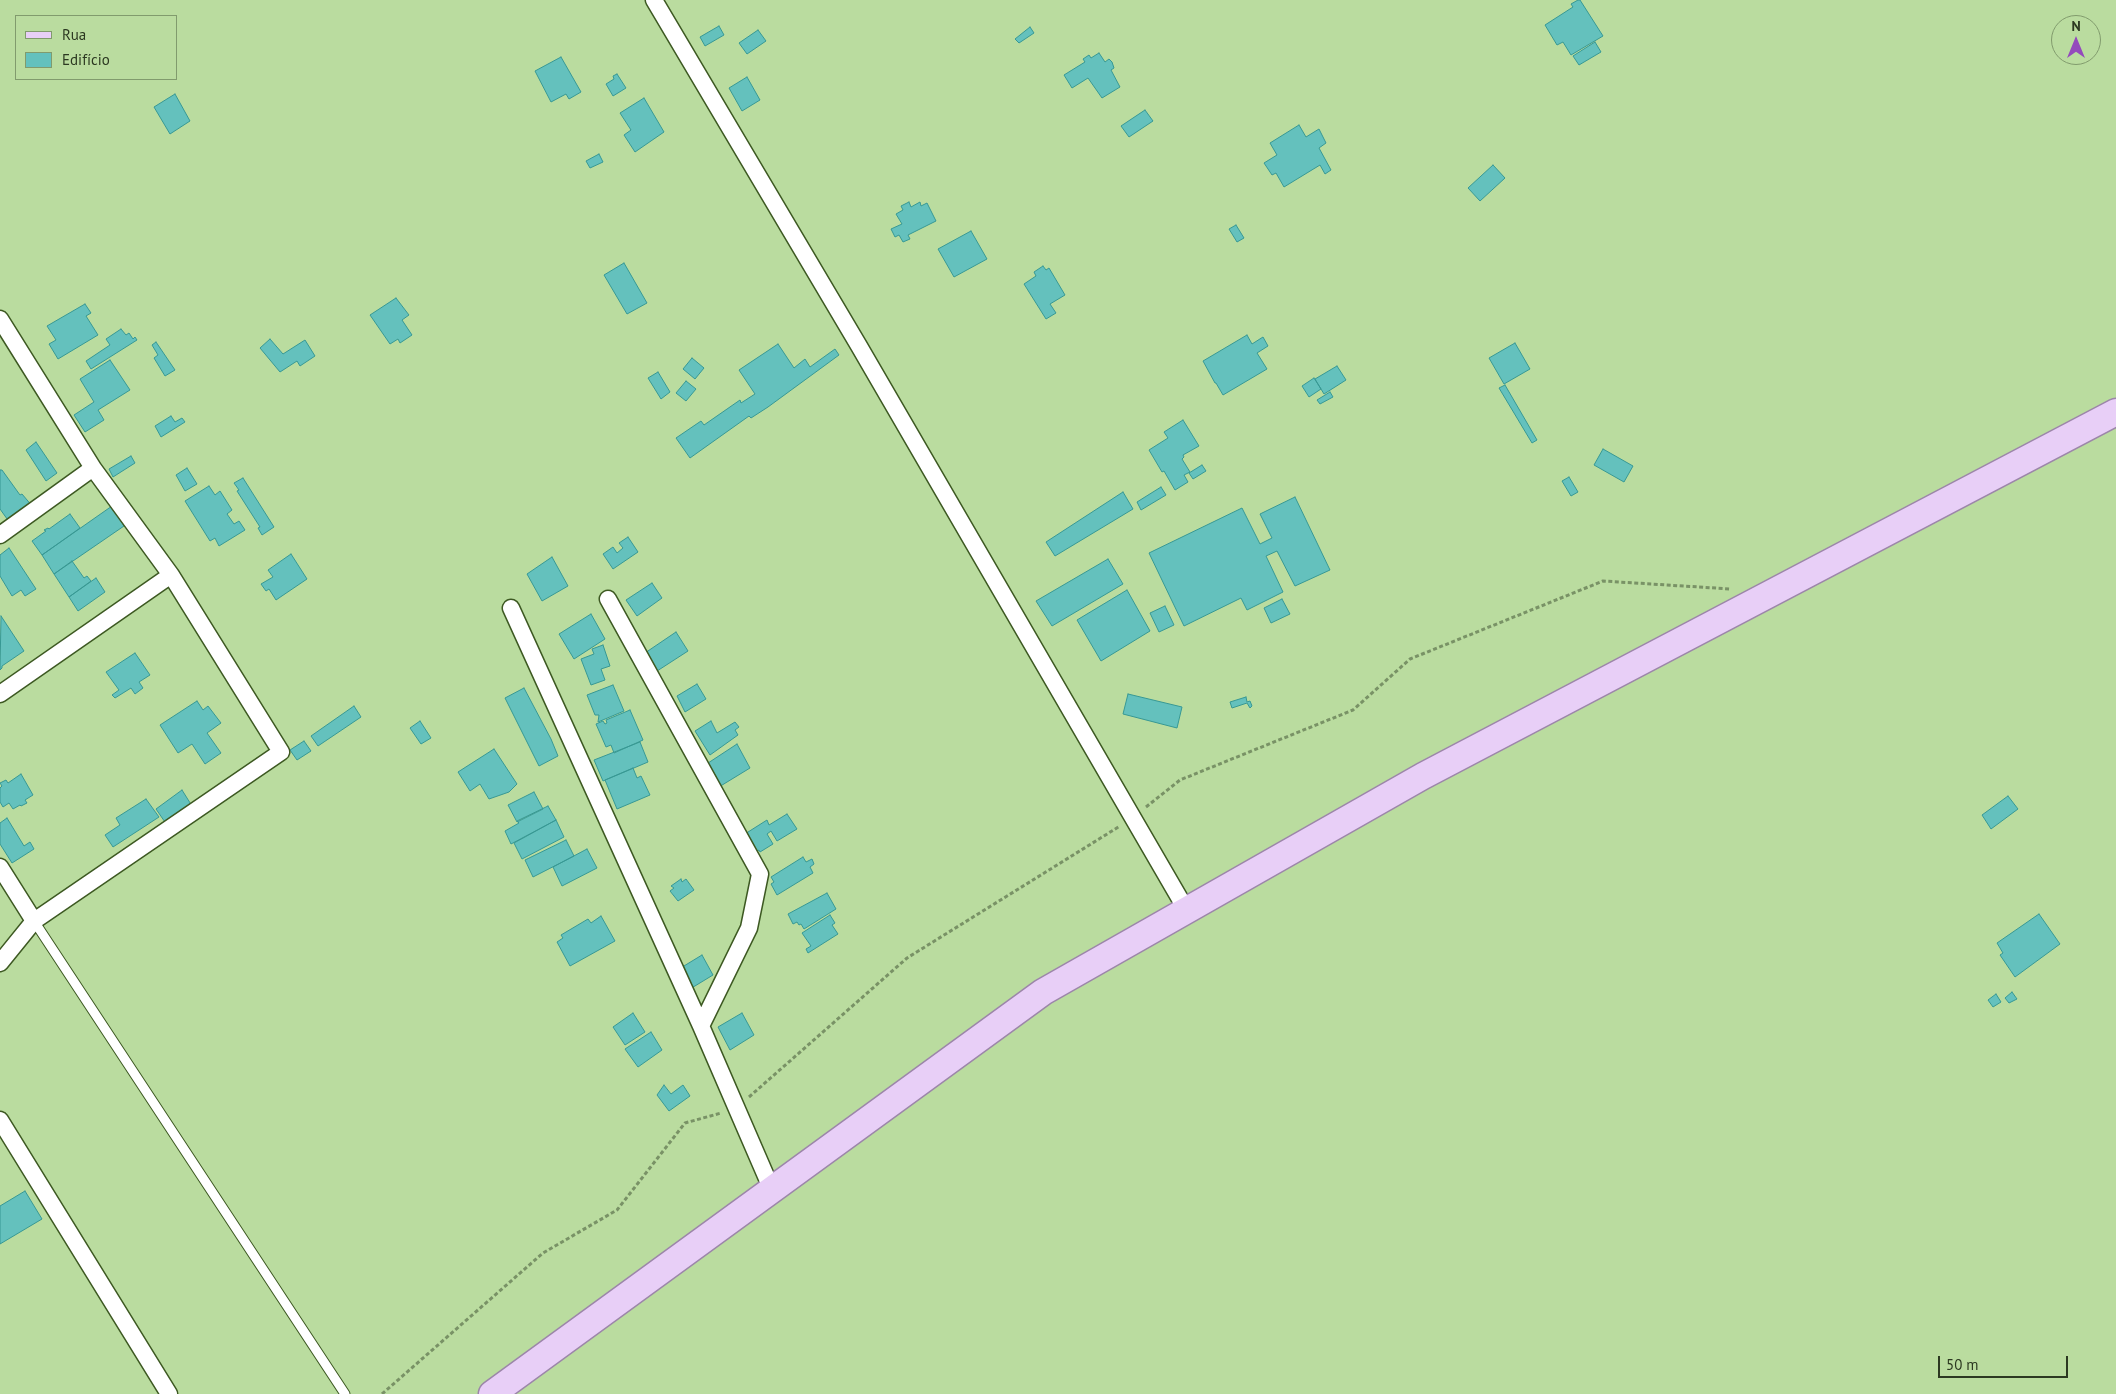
<!DOCTYPE html>
<meta charset="utf-8">
<style>
body{margin:0}
#map{position:relative;width:2116px;height:1394px;overflow:hidden;background:#badc9f;font-family:"PT Sans",sans-serif}
canvas{display:block}
.legend{position:absolute;left:15px;top:15px;width:162px;height:65px;box-sizing:border-box;background:#badc9f;border:1px solid #819b6d;margin:0;padding:6px 9px;list-style:none;font-size:15px;color:#2c3921}
.legend li{display:flex;align-items:center;gap:10px;height:25px}
.legend b{width:25px;border:1px solid #819b6d}
.north{position:absolute;left:2051px;top:15px;width:50px;height:50px;box-sizing:border-box;background:#badc9f;border:1px solid #819b6d;border-radius:50%;rotate:0deg;font-size:14px;font-weight:700;line-height:20px;text-align:center;color:#2c3921}
.north::after{content:'';display:block;margin:auto;width:18px;height:22px;background:#944abc;clip-path:polygon(50% 0,100% 100%,50% 72%,0 100%)}
.scale{position:absolute;left:1938px;top:1356px;width:130px;height:22px;box-sizing:border-box;border:2px solid #2c3921;border-top:0;padding-left:6px;font-size:15px;line-height:18px;white-space:nowrap;color:#2c3921;-webkit-text-stroke:4px #badc9f;paint-order:stroke}
</style>
<div id="map">
<canvas width="2116" height="1394"></canvas>
<ul class="legend">
<li><b style="height:6px;background:#e8cff7"></b>Rua</li>
<li><b style="height:14px;background:#64c1bd"></b>Edifício</li>
</ul>
<div class="north">N</div>
<div class="scale">50 m</div>
</div>
<script>
const ctx = document.querySelector('canvas').getContext('2d');
ctx.lineJoin = 'round';
function fill(path, color) { ctx.fillStyle = color; ctx.fill(path, 'evenodd'); }
const shape = rows => new Path2D(rows.map(r => 'M' + r).join(''));
function strokePath(path, color, width, dash) { ctx.strokeStyle = color; ctx.lineWidth = width; ctx.lineCap = dash ? 'butt' : 'round'; ctx.setLineDash(dash || []); ctx.stroke(path); }
const building = shape([
 [1578,0,1580,0,1603,36,1571,55,1563,42,1557,45,1545,25,1573,7,1571,4,1578,0],
 [719,26,724,35,705,46,700,37,719,26],
 [1030,27,1034,33,1019,43,1015,39,1030,27],
 [758,30,766,41,747,54,739,43,758,30],
 [1595,42,1601,52,1579,65,1573,56,1595,42],
 [1099,53,1105,62,1109,59,1112,62,1114,68,1111,70,1120,87,1102,98,1088,78,1072,88,1064,75,1085,62,1083,59,1089,55,1091,58,1099,53],
 [561,57,581,92,569,99,566,94,551,102,535,71,561,57],
 [617,74,626,88,613,96,606,84,614,79,613,76,617,74],
 [747,77,760,100,742,111,729,88,747,77],
 [175,94,190,121,170,134,154,107,175,94],
 [644,98,664,132,635,152,624,135,631,130,620,113,644,98],
 [1145,110,1153,121,1129,137,1121,126,1145,110],
 [1299,125,1306,137,1319,129,1326,143,1319,148,1331,170,1325,174,1320,165,1284,187,1276,173,1272,175,1264,163,1277,155,1270,143,1299,125],
 [599,154,603,162,590,168,586,161,599,154],
 [1493,165,1505,178,1480,201,1468,188,1493,165],
 [909,202,911,207,920,202,921,206,927,203,936,221,908,235,910,239,903,242,899,235,895,237,891,229,902,224,896,214,903,210,901,206,909,202],
 [1236,225,1244,238,1237,242,1229,229,1236,225],
 [971,231,987,259,954,277,938,249,971,231],
 [624,263,647,303,627,314,604,275,624,263],
 [1043,266,1046,270,1049,268,1065,295,1050,304,1056,313,1046,319,1024,284,1036,276,1034,272,1043,266],
 [396,298,409,315,402,320,412,335,400,343,398,339,390,344,370,315,396,298],
 [85,304,91,313,86,316,98,335,58,359,49,344,56,340,47,326,85,304],
 [121,329,126,335,129,333,133,339,135,337,137,340,91,369,86,361,110,345,106,339,121,329],
 [1247,335,1252,344,1263,337,1268,346,1257,353,1267,369,1223,395,1216,383,1215,383,1203,361,1247,335],
 [270,339,283,354,305,340,315,356,300,366,297,361,280,372,260,348,270,339],
 [156,342,175,370,165,376,154,358,158,355,152,345,156,342],
 [1515,343,1530,369,1504,384,1489,358,1515,343],
 [778,344,794,368,805,359,810,367,835,349,839,355,768,407,751,418,749,416,690,458,676,438,701,421,704,425,740,400,741,403,755,394,739,370,778,344],
 [692,358,704,368,695,379,683,369,692,358],
 [110,360,130,390,98,410,104,420,85,432,74,415,94,402,80,379,110,360],
 [1337,366,1346,380,1324,394,1315,379,1337,366],
 [658,372,670,392,661,399,648,378,658,372],
 [1314,378,1321,389,1309,397,1302,386,1314,378],
 [686,381,696,389,686,401,676,393,686,381],
 [1505,385,1537,440,1532,443,1499,388,1505,385],
 [1330,392,1333,397,1320,404,1317,400,1330,392],
 [171,416,175,422,182,418,185,422,161,437,155,426,171,416],
 [1183,420,1199,446,1183,455,1184,457,1182,459,1190,472,1184,475,1188,482,1175,490,1164,471,1162,472,1149,450,1168,438,1164,432,1183,420],
 [36,442,57,473,46,481,26,450,36,442],
 [1603,449,1633,466,1624,482,1594,465,1603,449],
 [131,456,135,463,113,477,109,469,131,456],
 [1202,465,1206,471,1193,479,1189,473,1202,465],
 [187,468,197,484,185,491,176,475,187,468],
 [0,470,2,470,20,495,22,494,33,507,10,523,0,509,0,470],
 [1569,477,1578,492,1571,496,1562,481,1569,477],
 [243,478,274,527,262,535,258,528,260,527,237,491,239,490,234,483,243,478],
 [209,486,215,495,220,491,232,510,227,514,234,524,239,521,245,530,219,546,215,538,210,541,185,501,209,486],
 [1161,487,1166,495,1141,510,1137,502,1161,487],
 [1123,492,1133,509,1055,556,1046,542,1123,492],
 [1295,497,1330,570,1295,586,1277,551,1266,556,1283,592,1247,610,1241,598,1184,626,1149,553,1242,508,1260,544,1272,538,1260,514,1295,497],
 [112,506,124,526,54,574,42,555,112,506],
 [70,514,80,528,42,555,32,541,46,531,44,530,48,528,49,529,70,514],
 [628,537,638,552,613,569,603,554,613,547,617,553,623,548,619,543,628,537],
 [9,548,36,589,25,596,21,590,12,596,0,576,0,555,9,548],
 [291,554,307,579,276,600,269,589,266,591,261,584,273,577,268,570,291,554],
 [552,557,568,586,542,601,527,574,552,557],
 [1108,559,1123,584,1052,626,1036,601,1108,559],
 [72,561,84,578,87,576,91,581,69,597,54,574,72,561],
 [96,578,105,592,78,611,69,597,96,578],
 [652,583,662,598,637,616,626,600,652,583],
 [1127,590,1150,631,1101,661,1077,620,1127,590],
 [1282,599,1290,614,1271,623,1264,608,1282,599],
 [1165,606,1174,625,1159,632,1150,613,1165,606],
 [591,614,605,639,574,659,559,634,591,614],
 [1,616,24,651,2,666,2,668,0,670,1,616],
 [676,632,688,651,654,673,642,655,676,632],
 [603,645,610,666,601,669,605,680,591,685,581,659,594,654,592,649,603,645],
 [135,653,150,675,139,682,143,688,135,694,131,688,115,698,112,695,119,690,106,672,135,653],
 [697,684,706,699,685,712,677,696,697,684],
 [613,685,624,711,598,722,599,715,595,715,587,695,613,685],
 [524,688,551,739,558,756,539,766,505,698,524,688],
 [1128,694,1182,707,1177,728,1123,714,1128,694],
 [1246,697,1247,702,1250,701,1252,706,1250,708,1247,703,1232,708,1230,702,1246,697],
 [197,701,203,710,208,706,221,723,207,733,221,753,205,764,192,744,178,753,160,725,197,701],
 [354,706,361,717,318,746,311,736,354,706],
 [630,710,643,740,614,753,611,745,606,747,596,724,603,721,605,724,607,723,606,720,630,710],
 [420,721,431,738,421,744,410,728,420,721],
 [711,721,717,733,735,722,739,727,735,730,738,735,710,755,695,731,711,721],
 [304,741,311,751,297,760,290,750,304,741],
 [640,742,648,762,603,781,594,760,640,742],
 [737,744,750,768,714,790,702,767,737,744],
 [494,749,517,784,509,792,489,799,480,784,470,791,458,772,494,749],
 [633,768,637,778,641,776,650,795,617,809,605,780,633,768],
 [21,774,33,795,25,800,27,803,21,806,20,805,13,809,9,803,3,807,0,802,0,788,2,786,0,783,6,780,8,783,21,774],
 [182,790,192,806,167,825,156,809,182,790],
 [534,792,543,809,517,822,508,805,534,792],
 [2008,796,2018,809,1991,829,1982,815,2008,796],
 [146,799,159,817,113,847,105,835,120,825,116,818,146,799],
 [548,806,556,820,511,844,505,831,519,823,517,821,548,806],
 [787,814,797,829,777,841,771,831,767,834,773,844,760,852,759,850,753,854,737,839,767,820,769,825,787,814],
 [7,818,24,846,30,842,34,849,12,863,0,844,0,823,7,818],
 [556,820,564,837,522,859,514,843,556,820],
 [566,840,574,856,533,877,525,860,566,840],
 [587,849,597,868,562,886,553,867,587,849],
 [803,857,806,862,812,859,814,864,810,867,813,873,777,895,771,884,774,882,771,877,803,857],
 [681,879,682,882,686,879,694,890,678,901,670,891,674,888,671,886,681,879],
 [827,893,836,909,804,929,801,924,799,925,797,922,793,924,788,914,827,893],
 [2039,914,2060,944,2015,977,2000,955,2003,953,1997,943,2039,914],
 [830,915,835,923,832,925,838,934,808,953,806,949,811,946,802,933,830,915],
 [601,916,615,941,570,966,557,942,563,938,561,935,588,919,591,923,601,916],
 [702,955,713,975,690,989,679,969,702,955],
 [2012,992,2017,999,2009,1003,2005,998,2012,992],
 [1996,994,2001,1002,1993,1007,1988,1000,1996,994],
 [633,1013,645,1032,625,1045,613,1027,633,1013],
 [742,1013,754,1035,730,1050,718,1027,742,1013],
 [651,1032,662,1050,638,1067,625,1049,651,1032],
 [664,1085,671,1094,683,1085,690,1096,669,1111,657,1095,664,1085],
 [25,1191,42,1219,0,1244,0,1206,25,1191]
]);
fill(building, '#64c1bd');
strokePath(building, '#379894', 1);
const service = shape([
 [34,921,345,1394]
]);
const minor = shape([
 [654,0,859,346,1187,911],
 [0,319,93,468,171,575],
 [0,535,93,468],
 [608,599,760,874,749,928,701,1026],
 [511,608,701,1026,772,1190],
 [0,694,171,575,281,752,34,921],
 [0,867,34,921,0,963],
 [0,1120,169,1394]
]);
const primary = shape([
 [492,1394,1043,992,1423,776,2116,412]
]);
strokePath(service, '#3d5922', 11);
strokePath(minor, '#3d5922', 19);
strokePath(primary, '#9c86a9', 29);
strokePath(shape([
 [1146,807,1180,780,1353,710,1410,659,1603,581,1731,589],
 [749,1097,907,958,1120,826],
 [382,1394,543,1253,617,1210,685,1123,721,1113]
]), '#799266', 3, [4, 2.5]);
strokePath(service, '#fff', 9);
strokePath(minor, '#fff', 16);
strokePath(primary, '#e8cff7', 26);
</script>
